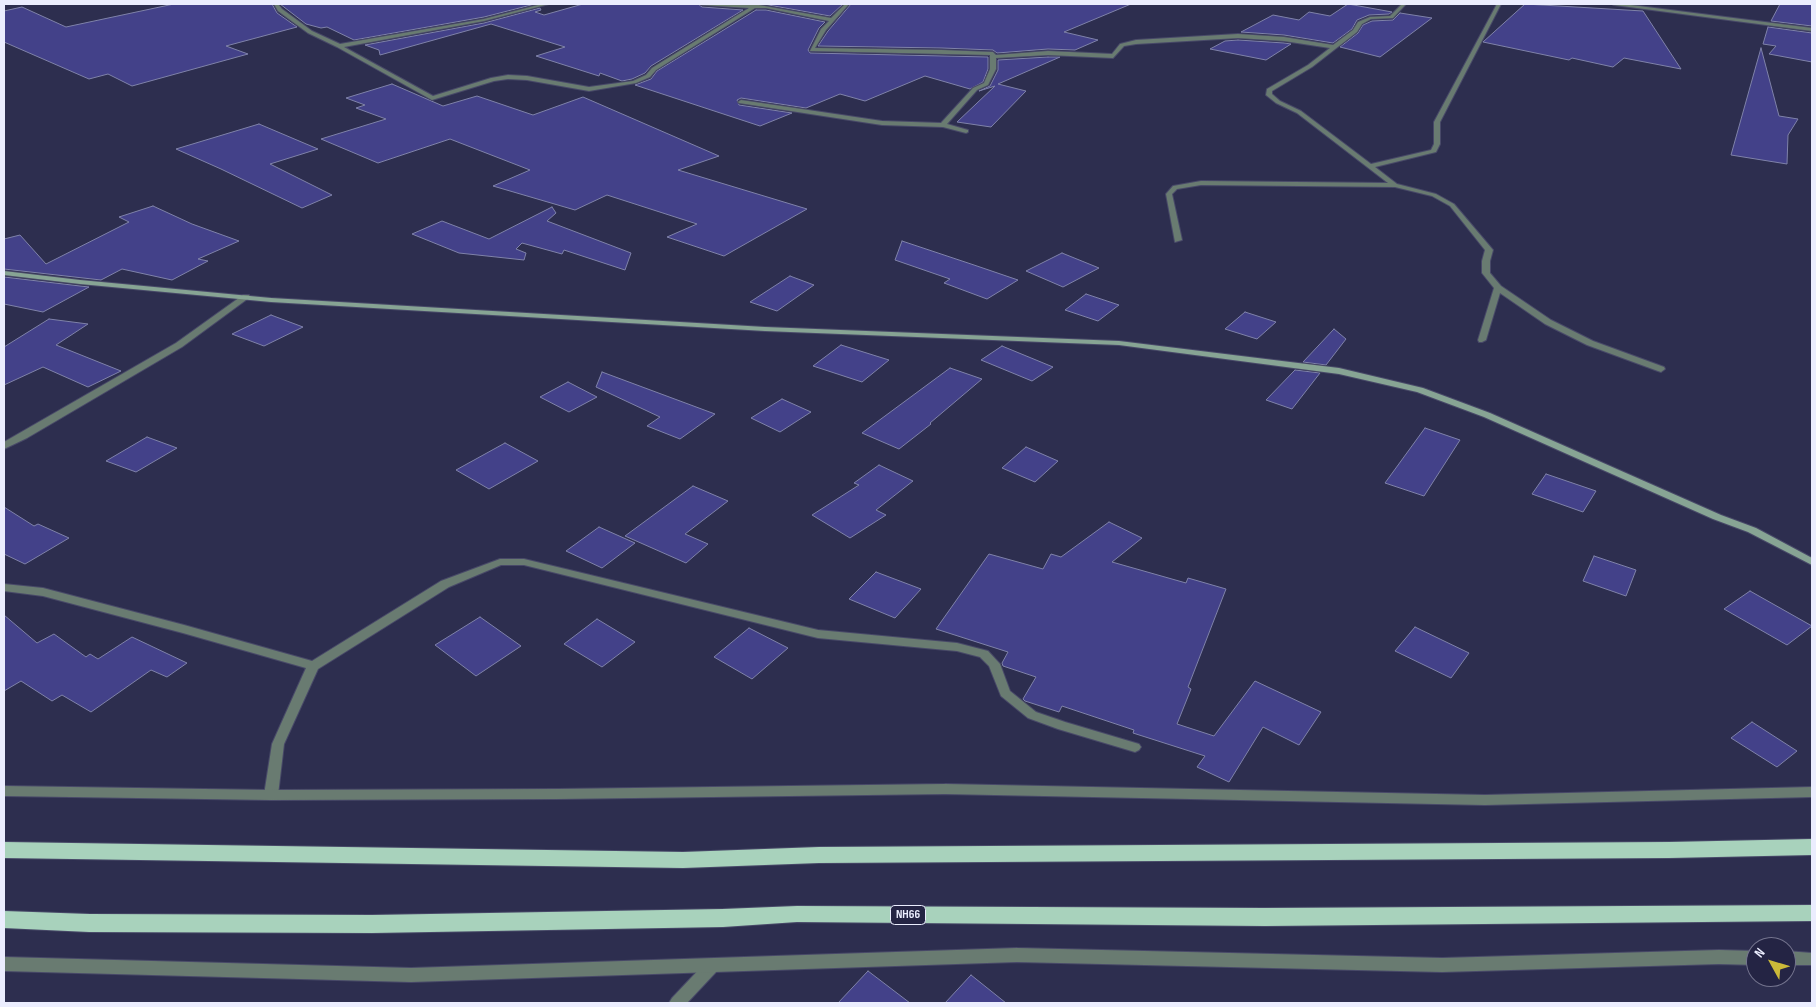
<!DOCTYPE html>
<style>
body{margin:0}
#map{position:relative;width:1816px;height:1007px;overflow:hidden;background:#2d2e4f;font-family:"Sofia Sans Condensed",sans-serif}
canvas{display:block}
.frame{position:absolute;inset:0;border:5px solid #ebedfe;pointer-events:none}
.north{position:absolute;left:1746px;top:937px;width:50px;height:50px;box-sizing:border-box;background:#242444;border:1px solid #74748e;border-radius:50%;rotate:309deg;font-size:14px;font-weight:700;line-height:20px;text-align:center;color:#ebedfe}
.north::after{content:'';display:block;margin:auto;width:18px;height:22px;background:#cbb939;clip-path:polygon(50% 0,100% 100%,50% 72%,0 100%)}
</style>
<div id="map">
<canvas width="1816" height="1007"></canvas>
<div class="frame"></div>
<div class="north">N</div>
</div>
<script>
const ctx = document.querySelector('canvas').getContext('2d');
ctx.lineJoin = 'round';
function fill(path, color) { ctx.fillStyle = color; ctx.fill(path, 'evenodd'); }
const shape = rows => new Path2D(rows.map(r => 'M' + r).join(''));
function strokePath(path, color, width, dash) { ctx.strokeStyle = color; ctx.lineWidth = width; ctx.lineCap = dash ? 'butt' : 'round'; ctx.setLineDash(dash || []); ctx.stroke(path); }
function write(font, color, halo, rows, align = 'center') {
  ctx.font = font + ' "Sofia Sans Condensed",sans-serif'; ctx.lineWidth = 5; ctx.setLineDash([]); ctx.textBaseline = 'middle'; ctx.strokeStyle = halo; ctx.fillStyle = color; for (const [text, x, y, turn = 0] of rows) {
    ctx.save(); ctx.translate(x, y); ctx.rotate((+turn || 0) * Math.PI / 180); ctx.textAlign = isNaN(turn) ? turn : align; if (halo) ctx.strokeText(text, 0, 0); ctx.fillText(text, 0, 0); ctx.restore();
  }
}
const building = shape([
 [174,4,272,4,277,13,297,27,226,46,248,54,132,86,108,74,89,79,4,42,4,11,22,7,66,27,174,4],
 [280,4,535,4,484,17,354,40,327,27,321,28,306,24,280,4],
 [583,4,698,4,702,7,743,10,651,66,645,73,632,79,622,81,600,73,599,76,536,56,565,47,491,24,380,55,379,50,365,45,484,23,540,8,541,10,535,12,544,15,583,4],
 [763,4,843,4,830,16,763,4],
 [851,4,1131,4,1064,32,1098,40,1075,50,1048,49,997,53,993,50,942,48,818,46,828,31,851,4],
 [1348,4,1392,12,1389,14,1369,15,1357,20,1352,29,1333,43,1284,35,1241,32,1273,15,1299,20,1309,12,1330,16,1348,4],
 [1525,4,1643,11,1681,69,1624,58,1613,67,1572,58,1569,60,1483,42,1525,4],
 [1780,4,1812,4,1812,26,1771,21,1780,4],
 [756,10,766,10,825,22,819,28,808,50,810,53,988,57,988,69,983,82,970,89,925,76,865,101,840,94,806,108,741,98,737,100,739,105,792,113,760,126,635,85,651,79,657,71,756,10],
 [1400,13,1432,18,1380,57,1340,47,1358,33,1363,25,1372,21,1393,20,1400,13],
 [1768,27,1812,33,1812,62,1769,54,1776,46,1763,44,1768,27],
 [1238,40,1284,43,1291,44,1266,60,1210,49,1225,41,1238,40],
 [1761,48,1779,116,1798,119,1788,135,1787,164,1731,155,1761,48],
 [1048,57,1060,57,998,84,1026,91,991,127,957,122,995,86,979,91,990,86,998,70,998,60,1048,57],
 [392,84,443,106,477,96,533,115,583,97,719,156,678,170,807,209,724,256,667,237,697,224,607,195,575,210,493,186,530,170,450,139,378,163,321,139,386,119,356,108,365,105,346,98,392,84],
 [259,124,318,149,270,164,332,195,302,208,221,169,176,149,259,124],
 [153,206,192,224,239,241,198,259,208,261,172,280,122,269,101,280,4,269,4,239,20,235,46,264,129,222,119,217,153,206],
 [552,207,556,213,547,221,631,253,625,270,564,250,562,254,522,243,516,249,526,253,524,260,459,253,412,234,442,221,489,239,552,207],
 [902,241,974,265,1018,280,987,299,944,283,950,279,895,260,902,241],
 [1062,253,1099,268,1063,287,1026,271,1062,253],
 [790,276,814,285,777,311,750,302,790,276],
 [4,277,80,286,89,287,43,312,4,304,4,277],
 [1086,294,1119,305,1098,321,1065,310,1086,294],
 [1245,312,1276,322,1257,339,1225,329,1245,312],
 [271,315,303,327,264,346,232,334,271,315],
 [49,319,88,324,56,345,121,371,88,387,43,367,4,385,4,347,49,319],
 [1334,329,1346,339,1326,365,1303,362,1334,329],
 [841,345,889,360,862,382,813,366,841,345],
 [1002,346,1053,367,1032,381,981,360,1002,346],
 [950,368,982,379,930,423,931,424,899,449,862,433,950,368],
 [1295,370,1320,373,1292,409,1266,400,1295,370],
 [602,372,715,414,680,439,647,426,660,417,596,387,602,372],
 [568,382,597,397,569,412,540,397,568,382],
 [782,399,811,412,780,432,751,418,782,399],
 [1425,428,1460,440,1424,496,1385,483,1425,428],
 [147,437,177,448,136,472,106,461,147,437],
 [505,443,538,461,489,489,456,470,505,443],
 [1026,447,1058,461,1035,482,1002,468,1026,447],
 [879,465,913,481,876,510,886,515,850,538,812,515,859,485,854,483,879,465],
 [1546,474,1596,491,1583,512,1532,494,1546,474],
 [693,486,728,501,685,534,708,544,686,563,625,536,693,486],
 [4,507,34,526,38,524,69,538,25,564,4,554,4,507],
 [1109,522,1142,538,1112,562,1186,583,1188,578,1226,589,1188,687,1191,689,1177,724,1214,736,1255,681,1321,712,1299,745,1263,727,1229,782,1197,767,1205,756,1133,733,1134,730,1062,706,1059,712,1025,701,1023,699,1036,677,1003,666,1002,663,1008,652,936,629,989,554,1043,569,1051,554,1061,557,1109,522],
 [599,527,635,543,602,568,566,551,599,527],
 [1594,556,1636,570,1626,596,1583,581,1594,556],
 [876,572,921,589,895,618,849,599,876,572],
 [1750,591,1812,626,1787,645,1724,609,1750,591],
 [4,615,37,643,54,634,86,657,90,654,98,659,132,637,187,663,167,677,151,670,91,712,62,695,52,701,21,681,4,691,4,615],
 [480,617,521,646,476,676,435,645,480,617],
 [597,619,635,642,602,667,564,644,597,619],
 [1415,627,1469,653,1451,678,1395,651,1415,627],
 [749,628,788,648,752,679,714,657,749,628],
 [1752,722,1797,751,1777,767,1731,738,1752,722],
 [868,971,910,1003,838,1003,868,971],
 [971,975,1006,1003,945,1003,971,975]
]);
fill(building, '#434189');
strokePath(building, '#7f82a9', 1);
const minor = shape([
 [274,4,278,4,282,9,312,31,340,44,484,19,542,4,549,4,484,21,344,47,433,96,491,78,508,75,527,76,589,87,633,81,646,75,652,68,749,8,702,5,700,4,760,4,759,5,831,18,845,4,849,4,826,30,815,48,942,50,993,52,996,55,1048,51,1112,54,1120,44,1136,40,1238,34,1284,37,1333,45,1353,30,1358,22,1370,17,1390,16,1402,4,1406,4,1393,18,1371,19,1362,24,1357,32,1312,67,1272,91,1272,94,1280,101,1301,111,1371,164,1431,150,1434,144,1434,122,1497,4,1501,4,1440,122,1440,144,1436,152,1375,167,1397,184,1436,194,1454,204,1493,250,1490,261,1490,273,1501,286,1551,320,1593,341,1664,367,1665,369,1661,372,1658,371,1587,345,1545,324,1500,293,1486,340,1482,342,1479,342,1478,340,1494,288,1482,273,1482,261,1485,250,1450,206,1432,196,1395,187,1201,185,1177,189,1172,194,1182,240,1175,242,1166,194,1173,186,1201,181,1388,183,1297,113,1276,103,1266,95,1267,89,1308,65,1330,48,1284,41,1238,38,1136,44,1124,46,1113,58,1048,55,996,58,996,69,988,85,977,90,947,124,968,130,968,132,966,133,943,127,882,125,739,103,738,102,741,100,882,121,941,123,973,88,984,83,990,69,990,55,810,51,821,29,829,21,766,8,755,8,656,70,650,77,636,83,589,91,527,80,508,79,494,81,432,100,337,47,308,33,278,11,274,4],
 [1612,4,1623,4,1812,28,1812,31,1614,5,1612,4],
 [243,295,249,295,250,297,182,347,27,438,4,449,4,442,176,343,243,295],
 [500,559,524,559,818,630,957,643,988,651,1000,664,1010,691,1036,712,1065,722,1139,744,1141,747,1139,750,1135,752,1058,729,1028,718,1001,696,989,666,980,657,957,651,818,638,524,565,501,565,449,587,318,669,284,744,278,795,276,799,271,800,266,799,264,795,272,744,306,668,183,633,43,596,4,591,4,584,43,588,184,625,312,661,441,581,500,559],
 [712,959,717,961,719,966,717,971,687,1003,669,1003,672,998,707,961,712,959]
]);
const tertiary = shape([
 [945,784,1485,795,1812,787,1812,797,1485,805,945,794,557,799,271,800,4,796,4,786,271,790,557,789,945,784],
 [1017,948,1442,958,1719,950,1756,951,1756,965,1719,964,1442,972,1017,962,411,982,4,971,4,957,411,968,1017,948],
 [1786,951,1812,953,1812,965,1786,965,1786,951]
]);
const secondary = shape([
 [4,271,80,280,271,298,765,327,1119,341,1339,368,1423,388,1490,413,1721,515,1756,528,1812,558,1812,565,1748,532,1713,519,1484,417,1417,392,1339,374,1119,345,765,331,271,302,80,284,4,275,4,271]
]);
const trunk = shape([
 [1812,839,1812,855,1669,858,819,863,683,868,4,858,4,842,683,852,819,847,1669,842,1812,839],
 [1812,905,1812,921,1265,926,797,922,723,927,372,933,89,932,4,928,4,911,89,914,372,915,723,909,797,906,1265,908,1812,905]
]);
strokePath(minor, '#484968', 2);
strokePath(tertiary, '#484968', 2);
strokePath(secondary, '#484968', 2);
strokePath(trunk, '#484968', 2);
fill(minor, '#697b71');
fill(tertiary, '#697b71');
fill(secondary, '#87a494');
fill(trunk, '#a8d2bc');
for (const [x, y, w] of [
 [908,915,35]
]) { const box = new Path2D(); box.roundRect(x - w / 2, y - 9.5, w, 19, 4); ctx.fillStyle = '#242444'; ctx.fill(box); strokePath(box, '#ebedfe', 1); }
write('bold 12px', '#ebedfe', null, [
 ["NH66",908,915]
]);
</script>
